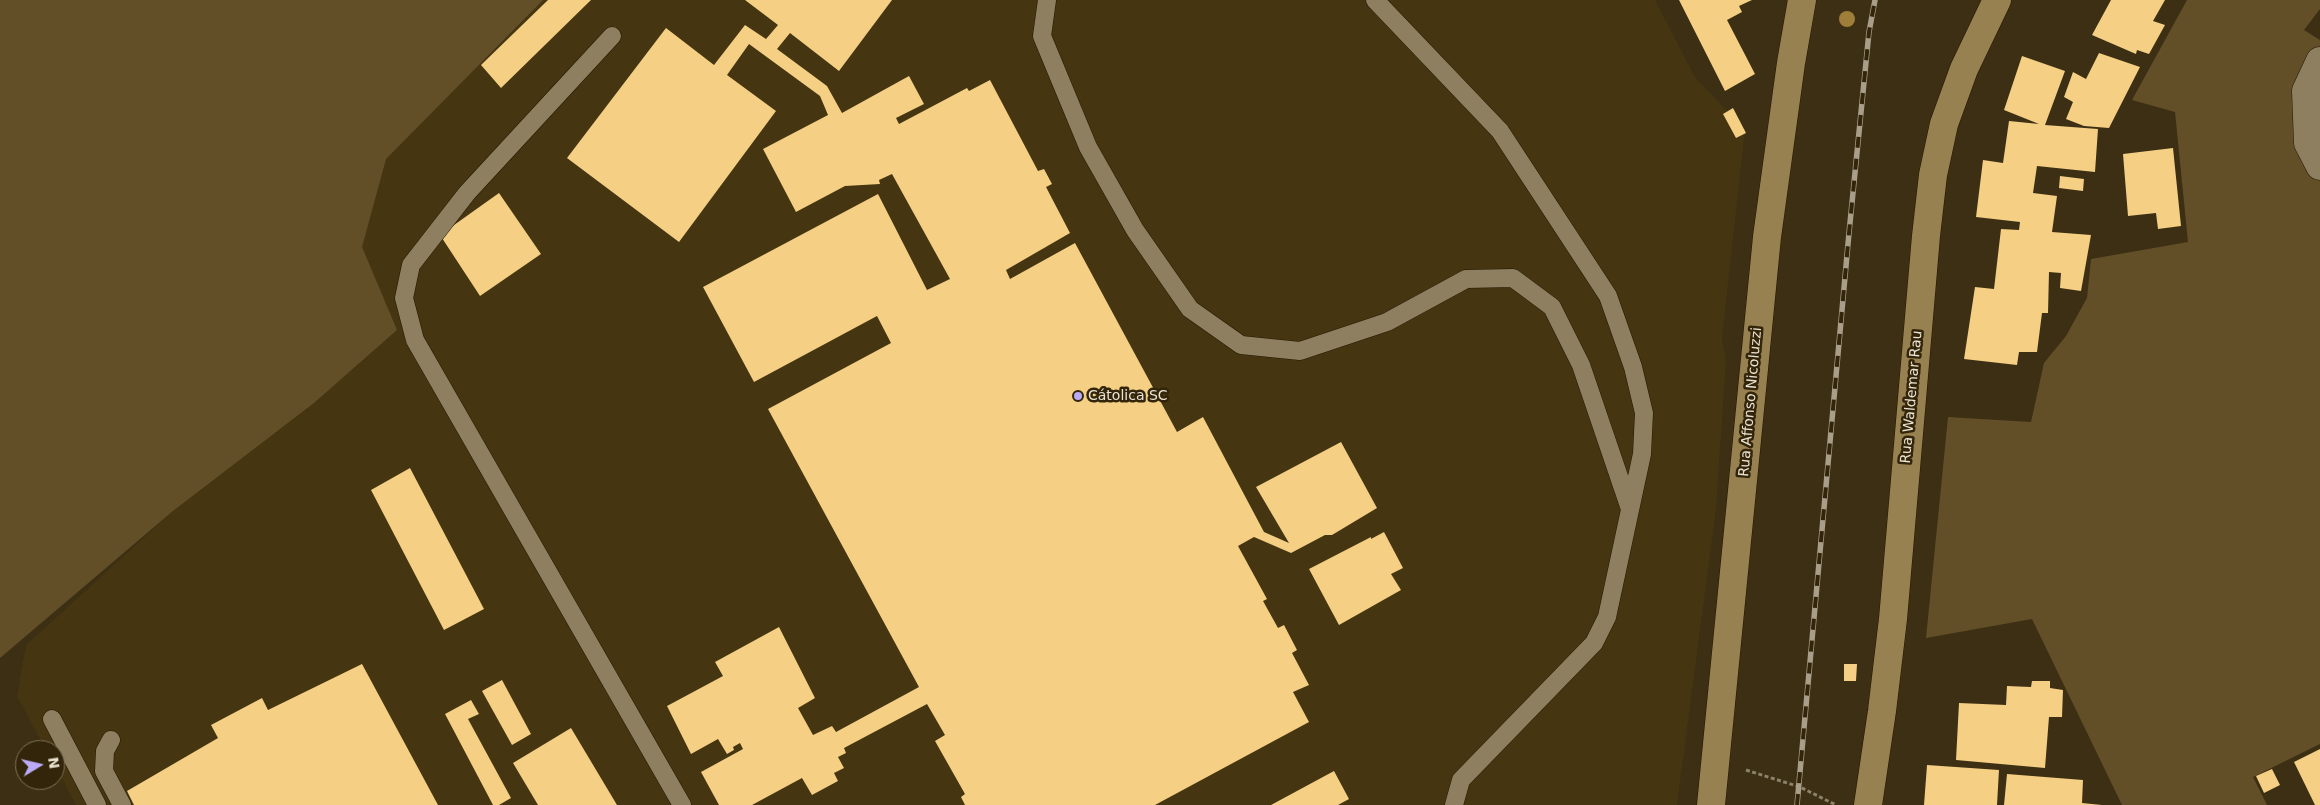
<!DOCTYPE html>
<meta charset="utf-8">
<style>
body{margin:0}
#map{position:relative;width:2320px;height:805px;overflow:hidden;background:#3c2f13;font-family:"DejaVu Sans",sans-serif}
canvas{display:block}
.north{position:absolute;left:15px;top:740px;width:50px;height:50px;box-sizing:border-box;background:#322509;border:1px solid #7c7159;border-radius:50%;rotate:81deg;font-size:14px;font-weight:700;line-height:20px;text-align:center;color:#eae2d2}
.north::after{content:'';display:block;margin:auto;width:18px;height:22px;background:#bbaaf6;clip-path:polygon(50% 0,100% 100%,50% 72%,0 100%)}
</style>
<div id="map">
<canvas width="2320" height="805"></canvas>
<div class="north">N</div>
</div>
<script>
const ctx = document.querySelector('canvas').getContext('2d');
ctx.lineJoin = 'round';
function fill(path, color) { ctx.fillStyle = color; ctx.fill(path, 'evenodd'); }
const shape = rows => new Path2D(rows.map(r => 'M' + r).join(''));
function strokePath(path, color, width, dash) { ctx.strokeStyle = color; ctx.lineWidth = width; ctx.lineCap = dash ? 'butt' : 'round'; ctx.setLineDash(dash || []); ctx.stroke(path); }
function write(font, color, halo, rows, align = 'center') {
  ctx.font = font + ' "DejaVu Sans",sans-serif'; ctx.lineWidth = 5; ctx.setLineDash([]); ctx.textBaseline = 'middle'; ctx.strokeStyle = halo; ctx.fillStyle = color; for (const [text, x, y, turn = 0] of rows) {
    ctx.save(); ctx.translate(x, y); ctx.rotate((+turn || 0) * Math.PI / 180); ctx.textAlign = isNaN(turn) ? turn : align; if (halo) ctx.strokeText(text, 0, 0); ctx.fillText(text, 0, 0); ctx.restore();
  }
}
fill(shape([
 [218,0,1655,0,1695,77,1745,130,1722,338,1726,361,1716,509,1677,805,76,805,55,766,55,750,46,750,17,696,26,645,173,511,314,403,397,330]
]), '#453511');
fill(shape([
 [0,0,543,0,386,159,362,247,397,330,314,403,173,511,0,658],
 [2187,0,2320,0,2320,9,2304,30,2320,40,2320,744,2253,777,2267,805,2122,805,2032,619,1926,638,1948,417,2031,422,2044,363,2066,336,2087,298,2091,259,2188,242,2175,112,2132,100]
]), '#634f27');
fill(shape([
 [548,0,591,0,501,88,481,65],
 [745,0,892,0,839,71,790,33,777,49,827,86,842,113,909,76,924,104,896,118,899,124,967,88,969,91,990,80,1038,171,1044,169,1052,184,1046,187,1070,233,1006,270,1010,279,1075,243,1177,432,1203,417,1264,532,1289,543,1256,487,1341,442,1377,508,1332,535,1325,535,1291,553,1254,537,1238,546,1267,599,1263,601,1278,628,1284,625,1297,650,1292,653,1309,685,1293,692,1309,722,1155,805,965,805,961,797,965,794,935,741,945,735,927,704,844,748,846,753,838,757,844,768,834,773,838,781,812,795,802,778,752,805,719,805,701,772,743,749,740,743,733,747,734,750,727,754,718,739,691,754,667,706,723,676,715,662,779,627,815,698,798,708,813,735,832,726,836,732,919,687,768,409,891,343,877,316,754,382,703,287,878,194,927,290,950,279,892,174,879,180,880,184,845,186,796,212,763,149,828,115,820,96,749,44,727,75,776,111,679,242,567,158,666,28,714,65,745,25,766,39,778,25],
 [1679,0,1752,0,1739,6,1742,12,1727,20,1755,74,1725,91],
 [2111,0,2165,0,2153,21,2165,25,2149,54,2137,50,2136,54,2092,35],
 [2099,53,2140,67,2109,128,2084,126,2066,119,2073,102,2064,97,2073,72,2086,79],
 [2022,56,2065,71,2045,125,2098,129,2095,172,2037,166,2033,193,2057,196,2052,232,2091,235,2081,291,2060,288,2061,273,2049,272,2048,313,2042,313,2037,352,2019,352,2017,365,1964,359,1975,287,1994,289,2001,229,2019,230,2020,222,1976,217,1983,160,2003,163,2009,121,2039,124,2004,110],
 [1733,108,1746,133,1736,138,1723,114],
 [2173,148,2181,226,2158,229,2156,213,2128,216,2123,154],
 [2060,176,2084,179,2083,191,2059,188],
 [499,193,541,254,480,296,440,235],
 [410,468,484,609,444,630,371,490],
 [1384,532,1403,568,1391,574,1401,590,1339,625,1309,569,1371,537,1371,539],
 [362,664,438,805,134,805,127,791,218,738,211,725,262,698,268,710],
 [1844,664,1857,664,1856,681,1844,681],
 [502,680,531,734,512,745,482,691],
 [2032,681,2050,681,2050,688,2063,690,2062,717,2049,717,2045,768,1956,760,1959,703,2006,705,2007,686,2031,687],
 [471,700,479,714,468,719,511,798,499,805,493,805,445,714],
 [571,728,617,805,538,805,513,763],
 [2320,749,2320,805,2315,805,2294,762],
 [1927,765,1999,770,1997,805,1924,805],
 [2272,769,2280,785,2264,793,2256,776],
 [1334,771,1349,799,1338,805,1271,805],
 [2007,774,2083,780,2082,803,2102,805,2004,805]
]), '#f4cf84');
const lane = shape([
 [1047,0,1042,36,1088,147,1135,230,1190,309,1241,345,1300,351,1387,322,1466,279,1513,278,1552,307,1581,365,1630,509],
 [1375,0,1500,131,1608,296,1633,367,1644,413,1642,454,1607,617,1594,643,1461,780,1454,805],
 [612,36,467,193,411,265,404,298,415,340,682,805],
 [52,719,97,805],
 [111,740,105,751,104,771,122,805]
]);
const street = shape([
 [2320,61,2306,91,2308,143,2320,166]
]);
const secondary = shape([
 [1711,805,1767,237,1791,63,1802,0],
 [1868,805,1882,711,1893,619,1926,236,1933,175,1944,124,1964,69,1997,0]
]);
strokePath(lane, '#231700', 19);
strokePath(street, '#231700', 29);
strokePath(secondary, '#231700', 29);
strokePath(shape([
 [1746,770,1800,787,1836,805]
]), '#8c816b', 3, [4, 2.5]);
strokePath(lane, '#8e7f61', 18);
strokePath(street, '#8e7f61', 28);
strokePath(secondary, '#988151', 28);
const rail = shape([
 [1797,805,1849,233,1869,32,1875,0]
]);
strokePath(rail, '#a89e8a', 5.5);
strokePath(rail, '#322509', 4, [11]);
ctx.fillStyle = '#9e7e39';
for (const [x, y] of [
 [1847,19]
]) { ctx.beginPath(); ctx.arc(x, y, 8, 0, 2 * Math.PI); ctx.fill(); }
for (const [x, y, r, color] of [
 [1078,396,5,"#bbaaf6"]
]) { const dot = new Path2D(); dot.arc(x, y, r, 0, 2 * Math.PI); ctx.fillStyle = color; ctx.fill(dot); strokePath(dot, '#322509', 2); }
write('14px', '#eae2d2', '#322509', [
 ["Cátolica SC",1088,396]
], 'left');
write('14px', '#eae2d2', '#322509', [
 ["Rua Waldemar Rau",1912,397,-85],
 ["Rua Affonso Nicoluzzi",1751,402,-85]
]);
</script>
